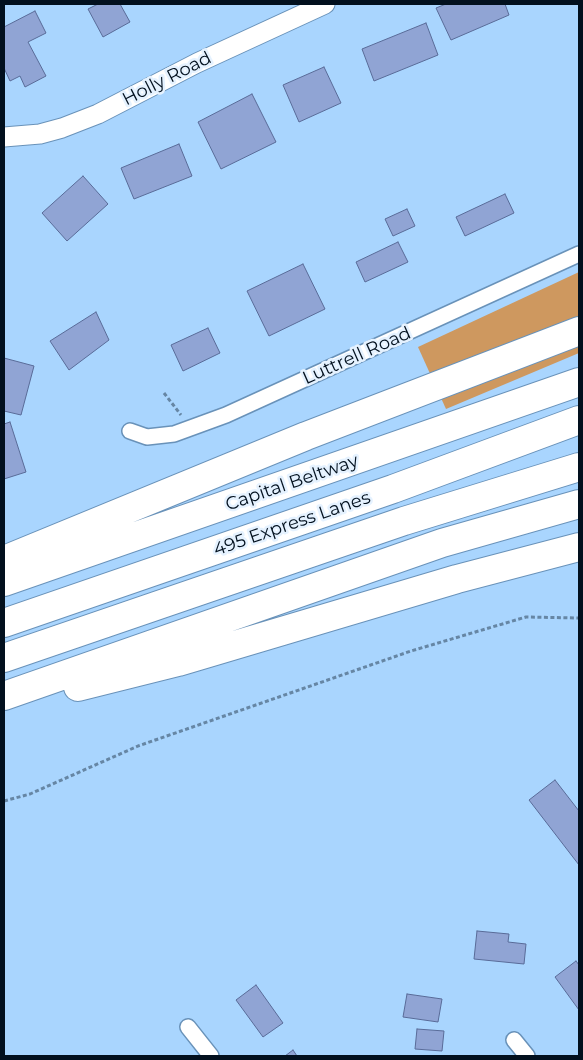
<!DOCTYPE html>
<style>
body{margin:0}
#map{position:relative;width:583px;height:1060px;overflow:hidden;background:#a9d5fe;font-family:Montserrat,sans-serif}
canvas{display:block}
.frame{position:absolute;inset:0;border:5px solid #02101e;pointer-events:none}
</style>
<div id="map">
<canvas width="583" height="1060"></canvas>
<div class="frame"></div>
</div>
<script>
const ctx = document.querySelector('canvas').getContext('2d');
ctx.lineJoin = 'round';
function fill(path, color) { ctx.fillStyle = color; ctx.fill(path, 'evenodd'); }
const shape = rows => new Path2D(rows.map(r => 'M' + r).join(''));
function strokePath(path, color, width, dash) { ctx.strokeStyle = color; ctx.lineWidth = width; ctx.lineCap = dash ? 'butt' : 'round'; ctx.setLineDash(dash || []); ctx.stroke(path); }
function write(font, color, halo, rows, align = 'center') {
  ctx.font = font + ' Montserrat,sans-serif'; ctx.lineWidth = 5; ctx.setLineDash([]); ctx.textBaseline = 'middle'; ctx.strokeStyle = halo; ctx.fillStyle = color; for (const [text, x, y, turn = 0] of rows) {
    ctx.save(); ctx.translate(x, y); ctx.rotate((+turn || 0) * Math.PI / 180); ctx.textAlign = isNaN(turn) ? turn : align; if (halo) ctx.strokeText(text, 0, 0); ctx.fillText(text, 0, 0); ctx.restore();
  }
}
fill(shape([
 [579,272,579,353,446,409,418,347]
]), '#ce985f');
const building = shape([
 [98,4,120,4,130,22,103,37,88,9,98,4],
 [446,4,505,4,509,15,451,40,436,8,446,4],
 [35,11,46,33,28,42,46,76,25,87,20,76,10,81,4,68,4,27,35,11],
 [426,23,438,55,374,81,362,49,426,23],
 [324,67,341,103,299,122,283,85,324,67],
 [252,94,276,142,221,169,198,122,252,94],
 [179,144,192,176,134,199,121,168,179,144],
 [83,176,108,204,67,241,42,213,83,176],
 [505,194,514,213,465,236,456,217,505,194],
 [407,209,415,226,393,236,385,219,407,209],
 [398,242,408,262,365,282,356,262,398,242],
 [303,264,325,309,269,336,247,291,303,264],
 [96,312,109,340,69,370,50,341,96,312],
 [208,328,220,353,183,371,171,345,208,328],
 [4,358,34,366,21,415,4,411,4,358],
 [10,422,26,472,4,479,4,424,10,422],
 [555,780,579,811,579,865,529,800,555,780],
 [477,931,509,934,508,942,526,944,524,964,474,959,477,931],
 [576,961,579,965,579,1010,555,977,576,961],
 [256,985,283,1023,263,1037,236,1000,256,985],
 [407,994,442,999,438,1022,403,1017,407,994],
 [417,1029,444,1031,442,1051,415,1049,417,1029],
 [293,1050,297,1056,285,1056,293,1050]
]);
fill(building, '#90a4d4');
strokePath(building, '#596b98', 1);
const minor = shape([
 [130,431,147,437,174,434,226,415,579,254],
 [188,1027,211,1056],
 [514,1040,527,1056]
]);
const tertiary = shape([
 [4,137,40,134,62,128,98,114,197,63,325,4]
]);
const motorway = shape([
 [4,560,306,436,579,331],
 [4,582,579,382],
 [4,623,393,489,579,420],
 [4,658,404,521,579,467],
 [78,687,178,662,457,579,579,547],
 [4,696,442,543,579,504]
]);
strokePath(minor, '#6992b9', 18);
strokePath(tertiary, '#6992b9', 21);
strokePath(motorway, '#6992b9', 30);
strokePath(shape([
 [164,393,181,415],
 [4,801,30,794,138,746,411,651,526,617,579,618]
]), '#6686a4', 3, [4, 2.5]);
strokePath(minor, '#fff', 15);
strokePath(tertiary, '#fff', 19);
strokePath(motorway, '#fff', 28);
write('18px', '#02101e', '#e5f2ff', [
 ["Holly Road",167,79,-27],
 ["Luttrell Road",357,356,-24],
 ["Capital Beltway",292,483,-19],
 ["495 Express Lanes",292,524,-19]
]);
</script>
